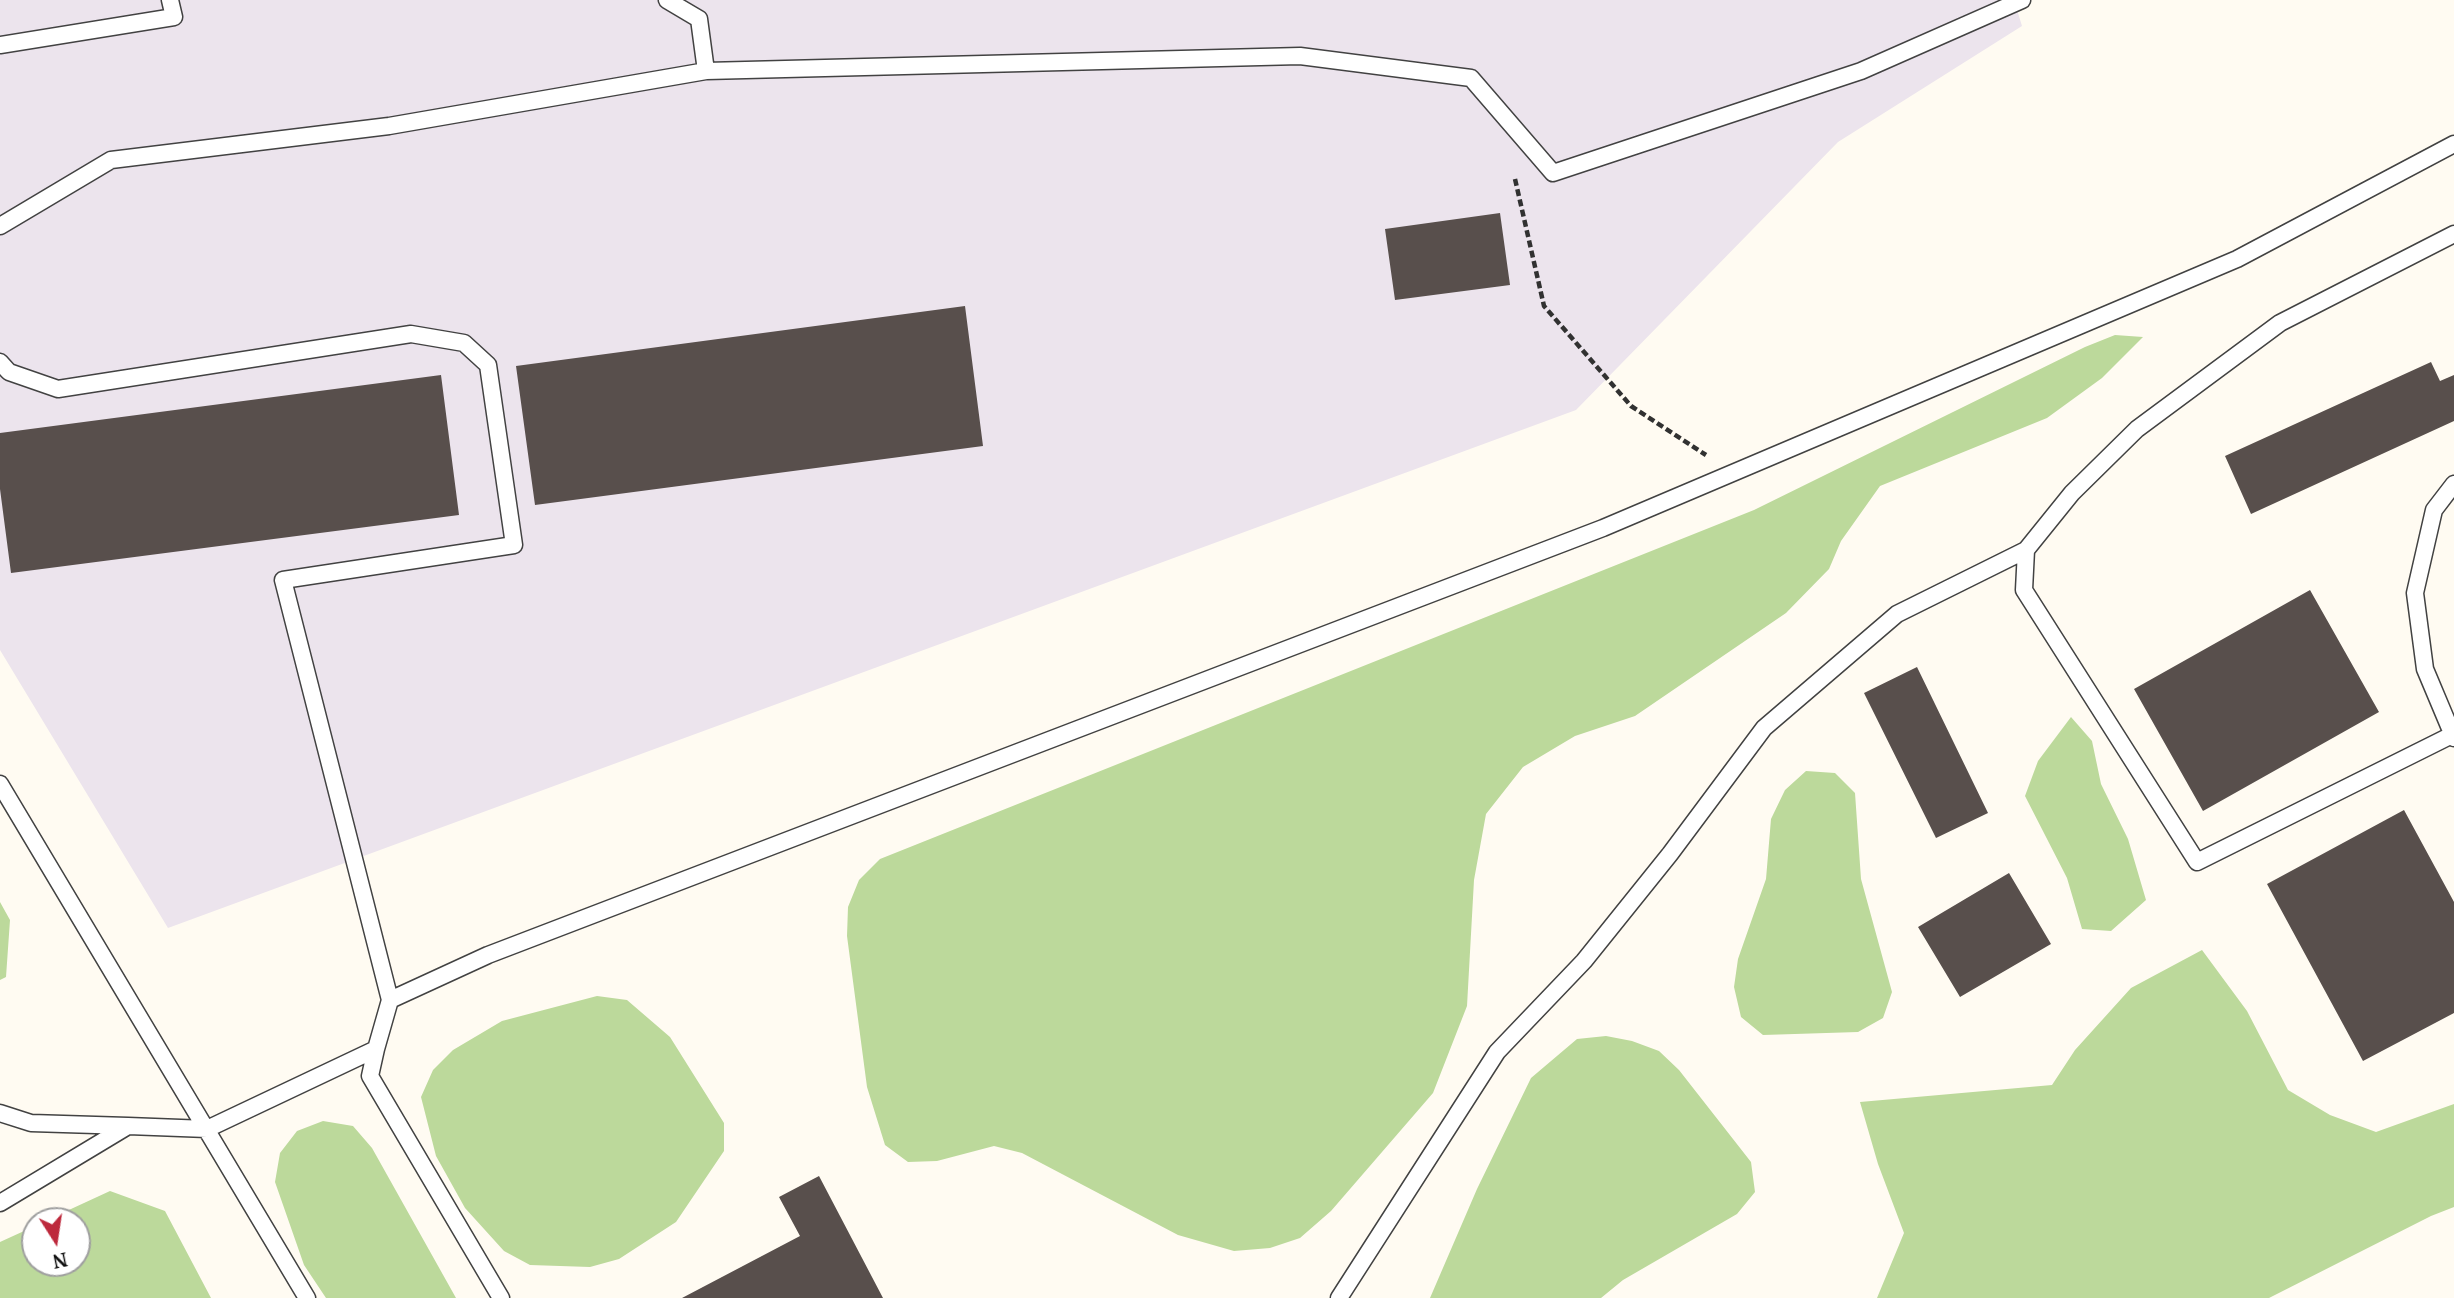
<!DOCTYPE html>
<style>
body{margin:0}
#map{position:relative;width:2454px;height:1298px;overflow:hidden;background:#fffbf2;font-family:"PT Serif",serif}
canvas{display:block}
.north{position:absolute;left:21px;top:1207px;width:70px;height:70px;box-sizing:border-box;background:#fff;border:2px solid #9f9f9f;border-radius:50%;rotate:168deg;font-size:19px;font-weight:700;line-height:28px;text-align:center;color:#0f0f0f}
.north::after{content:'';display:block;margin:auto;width:24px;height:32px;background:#bd293c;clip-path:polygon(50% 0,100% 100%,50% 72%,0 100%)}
</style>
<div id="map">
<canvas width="2454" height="1298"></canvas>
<div class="north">N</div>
</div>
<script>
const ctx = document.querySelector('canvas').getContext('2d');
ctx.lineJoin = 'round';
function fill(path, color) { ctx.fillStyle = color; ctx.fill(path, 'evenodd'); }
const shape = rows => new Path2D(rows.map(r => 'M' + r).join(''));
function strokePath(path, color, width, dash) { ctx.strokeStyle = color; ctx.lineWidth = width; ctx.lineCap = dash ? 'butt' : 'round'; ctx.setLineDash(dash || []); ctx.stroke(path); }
fill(shape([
 [0,0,2014,0,2022,26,1838,142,1576,410,168,928,0,650]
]), '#ece4ed');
fill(shape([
 [2115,335,2143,337,2102,378,2047,418,1880,486,1841,541,1829,569,1786,613,1635,716,1575,736,1523,767,1486,814,1474,880,1467,1006,1433,1093,1331,1211,1300,1238,1270,1248,1234,1251,1178,1235,1022,1153,994,1146,937,1161,908,1162,885,1145,867,1087,847,936,848,907,859,880,880,859,1754,510,2085,347],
 [2071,717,2092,741,2101,784,2128,839,2146,900,2111,931,2082,929,2067,878,2025,796,2038,761],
 [1806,771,1835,773,1855,793,1861,879,1892,992,1883,1018,1858,1032,1763,1035,1741,1017,1734,987,1738,959,1766,879,1771,819,1785,790],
 [0,902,10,920,6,977,0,980],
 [2202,950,2247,1011,2288,1090,2330,1115,2376,1132,2454,1104,2454,1207,2431,1216,2269,1298,1877,1298,1904,1233,1878,1164,1860,1102,2052,1085,2075,1050,2131,988],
 [597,996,627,1000,670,1037,724,1123,724,1151,676,1222,619,1259,590,1267,530,1265,504,1251,465,1208,436,1156,421,1097,433,1070,453,1050,502,1021],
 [1606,1036,1632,1041,1659,1051,1679,1070,1751,1162,1755,1192,1737,1214,1623,1280,1601,1298,1430,1298,1477,1189,1531,1078,1577,1039],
 [323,1121,353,1126,372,1148,456,1298,326,1298,304,1265,275,1182,280,1153,297,1131],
 [110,1191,165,1211,211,1298,0,1298,0,1242,35,1226,35,1263,77,1263,77,1221,45,1221]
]), '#bcd99b');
fill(shape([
 [1500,213,1510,285,1395,300,1385,229],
 [965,306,983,446,535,505,516,366],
 [2431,362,2440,381,2454,375,2454,421,2251,514,2225,456],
 [441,375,459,515,11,573,0,489,0,433],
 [2310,590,2379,712,2203,811,2134,689],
 [1917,667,1988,813,1936,838,1864,693],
 [2404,810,2454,902,2454,1013,2363,1061,2267,884],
 [2009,873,2051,944,1960,997,1918,927],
 [819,1176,883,1298,682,1298,800,1236,779,1197]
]), '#584f4c');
const lane = shape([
 [667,0,699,19,706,71],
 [0,45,174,17,170,0],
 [0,226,111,160,389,126,706,71,1300,56,1471,78,1553,173,1861,71,2022,0],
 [0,362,9,372,58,389,411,334,464,343,488,365,514,545,283,580,390,1000],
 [2454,484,2434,510,2415,593,2425,669,2454,738],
 [2452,735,2197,862,2024,590,2026,550,2072,493,2137,429,2280,323,2454,234],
 [0,784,307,1298],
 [376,1049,370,1076,501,1298],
 [0,1113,31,1123,128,1126],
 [0,1203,128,1126,207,1129,376,1049,390,1000,488,955,1603,528,2237,259,2454,144],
 [1339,1298,1497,1052,1584,961,1670,854,1764,728,1897,614,2026,550]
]);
strokePath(lane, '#424242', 19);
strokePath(shape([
 [1515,179,1544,306,1631,406,1706,455]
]), '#313131', 4.5, [7, 3.5]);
strokePath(lane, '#fff', 16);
</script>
